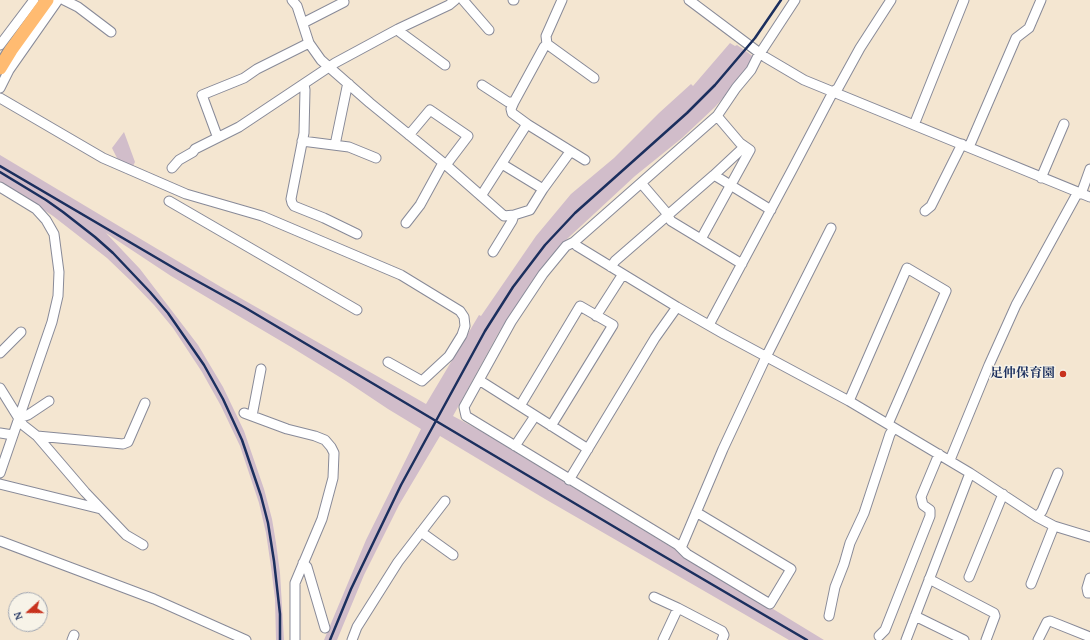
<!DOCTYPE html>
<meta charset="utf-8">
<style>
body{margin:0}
#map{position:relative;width:1090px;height:640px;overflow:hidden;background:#f4e6d1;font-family:"Gentium Book Plus",serif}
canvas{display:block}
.north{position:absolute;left:8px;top:592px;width:40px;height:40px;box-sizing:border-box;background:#f7f3e8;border:1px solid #9fa5b1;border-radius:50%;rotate:249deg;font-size:11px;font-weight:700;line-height:16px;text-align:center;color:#1b2f5e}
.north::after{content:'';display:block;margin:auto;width:14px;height:18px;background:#c8321e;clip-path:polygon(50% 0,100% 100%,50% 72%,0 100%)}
</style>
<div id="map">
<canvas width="1090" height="640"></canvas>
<div class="north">N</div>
</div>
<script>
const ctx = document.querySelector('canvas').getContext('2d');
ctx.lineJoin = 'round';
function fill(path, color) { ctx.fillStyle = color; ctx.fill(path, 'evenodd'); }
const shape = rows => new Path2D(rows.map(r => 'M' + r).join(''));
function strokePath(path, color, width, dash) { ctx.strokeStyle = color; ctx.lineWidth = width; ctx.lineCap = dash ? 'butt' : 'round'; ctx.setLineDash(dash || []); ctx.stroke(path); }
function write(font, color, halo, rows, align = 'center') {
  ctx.font = font + ' "Gentium Book Plus","Noto Serif JP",serif'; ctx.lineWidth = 3; ctx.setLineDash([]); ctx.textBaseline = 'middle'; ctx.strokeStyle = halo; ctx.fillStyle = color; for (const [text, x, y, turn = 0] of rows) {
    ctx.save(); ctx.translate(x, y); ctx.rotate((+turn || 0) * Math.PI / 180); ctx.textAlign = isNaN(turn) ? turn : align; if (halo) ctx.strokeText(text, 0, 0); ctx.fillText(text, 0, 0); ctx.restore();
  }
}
fill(shape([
 [730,43,735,46,737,45,754,57,749,69,715,107,682,138,635,176,568,238,557,250,531,283,499,332,453,416,479,430,824,640,789,640,545,499,440,436,399,505,364,575,337,640,324,640,366,540,421,429,388,409,346,381,291,347,171,276,106,233,140,269,198,345,223,387,244,431,264,489,272,519,276,543,280,573,284,640,276,640,275,599,271,567,266,533,259,503,240,446,221,406,202,372,173,328,154,305,132,282,107,258,53,216,20,194,0,183,0,155,221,287,426,404,479,315,481,316,536,236,571,194,614,158,659,113,691,84,693,86],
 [124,132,135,162,133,166,119,162,112,148]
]), '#d1bdca');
const minor = shape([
 [64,0,78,7,111,32],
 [292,0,297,6,309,43,321,60,370,103,446,165,504,216,514,215,530,210,543,189,570,152],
 [463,0,489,30],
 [513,0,514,0],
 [562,0,546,36,547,44,594,78],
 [689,0,765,57,804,80,1090,197],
 [303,23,344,2],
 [398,29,400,32,445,65],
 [0,45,34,0],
 [304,84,305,90,304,133,291,199,292,203,294,206,324,218,357,234],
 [482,85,508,102,514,102],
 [0,88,9,70,58,0],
 [0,98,103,158,186,194,262,216,401,275,460,311,464,317,465,326,462,335,449,356,422,381,388,362],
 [527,124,585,160],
 [914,125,964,0],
 [409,135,430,110,468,136,446,165],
 [219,137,216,133,202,95,244,78,257,69,309,43],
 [302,141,349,147,376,158],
 [335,145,347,87,349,84],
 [969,147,1016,38,1029,28,1041,0],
 [502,164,543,189],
 [172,168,179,160,193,152,195,149,239,127,335,63,398,29,449,5,455,0],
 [714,175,744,147],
 [1041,178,1064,124],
 [641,183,665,211,671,221,742,264],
 [0,187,36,209,46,220,54,234,59,272,58,296,52,322,0,473],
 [1081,194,1090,169],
 [481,196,527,124,512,113,511,109,514,102,544,47,547,44],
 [169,201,357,310],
 [925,211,931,206,962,144],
 [406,223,420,205,443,163],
 [701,239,750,150,740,143,717,116],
 [574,242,577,246,677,307,724,334,849,401,970,473,1037,517,1054,526,1090,537],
 [493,252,512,221,514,215],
 [611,267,615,261,714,175,771,210],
 [596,316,623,274],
 [709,325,792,170,833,92,838,88,860,48,891,0],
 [0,353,21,332],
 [479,380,588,449],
 [0,388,23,425,37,436,85,492,126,535,143,545],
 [849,401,907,268,946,291,888,424],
 [520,406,580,306,613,325,551,426],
 [244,413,287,429,315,436,325,440,331,447,334,453,333,478,322,519,295,583,295,640],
 [252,416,261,369],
 [19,418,28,415,49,401],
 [0,433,13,435],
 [37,436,123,444,128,442,145,403],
 [515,446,535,416],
 [950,460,989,365,1016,305,1078,192],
 [569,480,655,338,677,307],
 [0,484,101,509],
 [696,512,791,569,770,604,687,554,678,545,466,416,464,407,511,322,543,274,566,246,574,242,717,116,736,88,751,70,757,58,795,0],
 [1037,517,1042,511,1058,473],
 [421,532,453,555],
 [0,541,154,599,246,640],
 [681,548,723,449,766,357,831,228],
 [303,563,307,567,325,628],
 [969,577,1003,494],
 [1090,578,1087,588,1088,593,1090,593],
 [929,579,994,613,995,616,986,640],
 [1031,584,1054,526],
 [654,597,678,608],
 [829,616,835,587,844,564,850,543,864,513,890,434,894,428],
 [915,616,964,640],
 [879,636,885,630,930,516,930,510,923,505,921,497,939,454],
 [72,640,74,635],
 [352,640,357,627,398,562,445,501],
 [663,640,678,608,722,631,724,635,722,640],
 [906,640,970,473],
 [1038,640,1047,622,1050,621,1090,637]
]);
const highway = shape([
 [0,68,11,50,47,0]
]);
strokePath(minor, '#888a98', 11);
strokePath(highway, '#888a98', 15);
strokePath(minor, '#fff', 9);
strokePath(highway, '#ffbb71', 13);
strokePath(shape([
 [0,166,179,271,244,307,655,551,807,640],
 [0,172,46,200,63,212,95,237,113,253,150,292,168,313,204,365,223,399,242,440,261,496,268,523,274,561,280,614,280,640],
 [330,640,351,589,401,485,485,331,513,287,545,245,575,213,687,113,715,85,755,38,781,0]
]), '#1b2f5e', 2.5);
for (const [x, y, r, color] of [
 [1063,374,4,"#c8321e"]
]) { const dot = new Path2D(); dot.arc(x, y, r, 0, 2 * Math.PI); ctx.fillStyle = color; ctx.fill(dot); strokePath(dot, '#f7f3e8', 1.5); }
write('bold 13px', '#1b2f5e', '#f7f3e8', [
 ["足仲保育園",1055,374]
], 'right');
</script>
